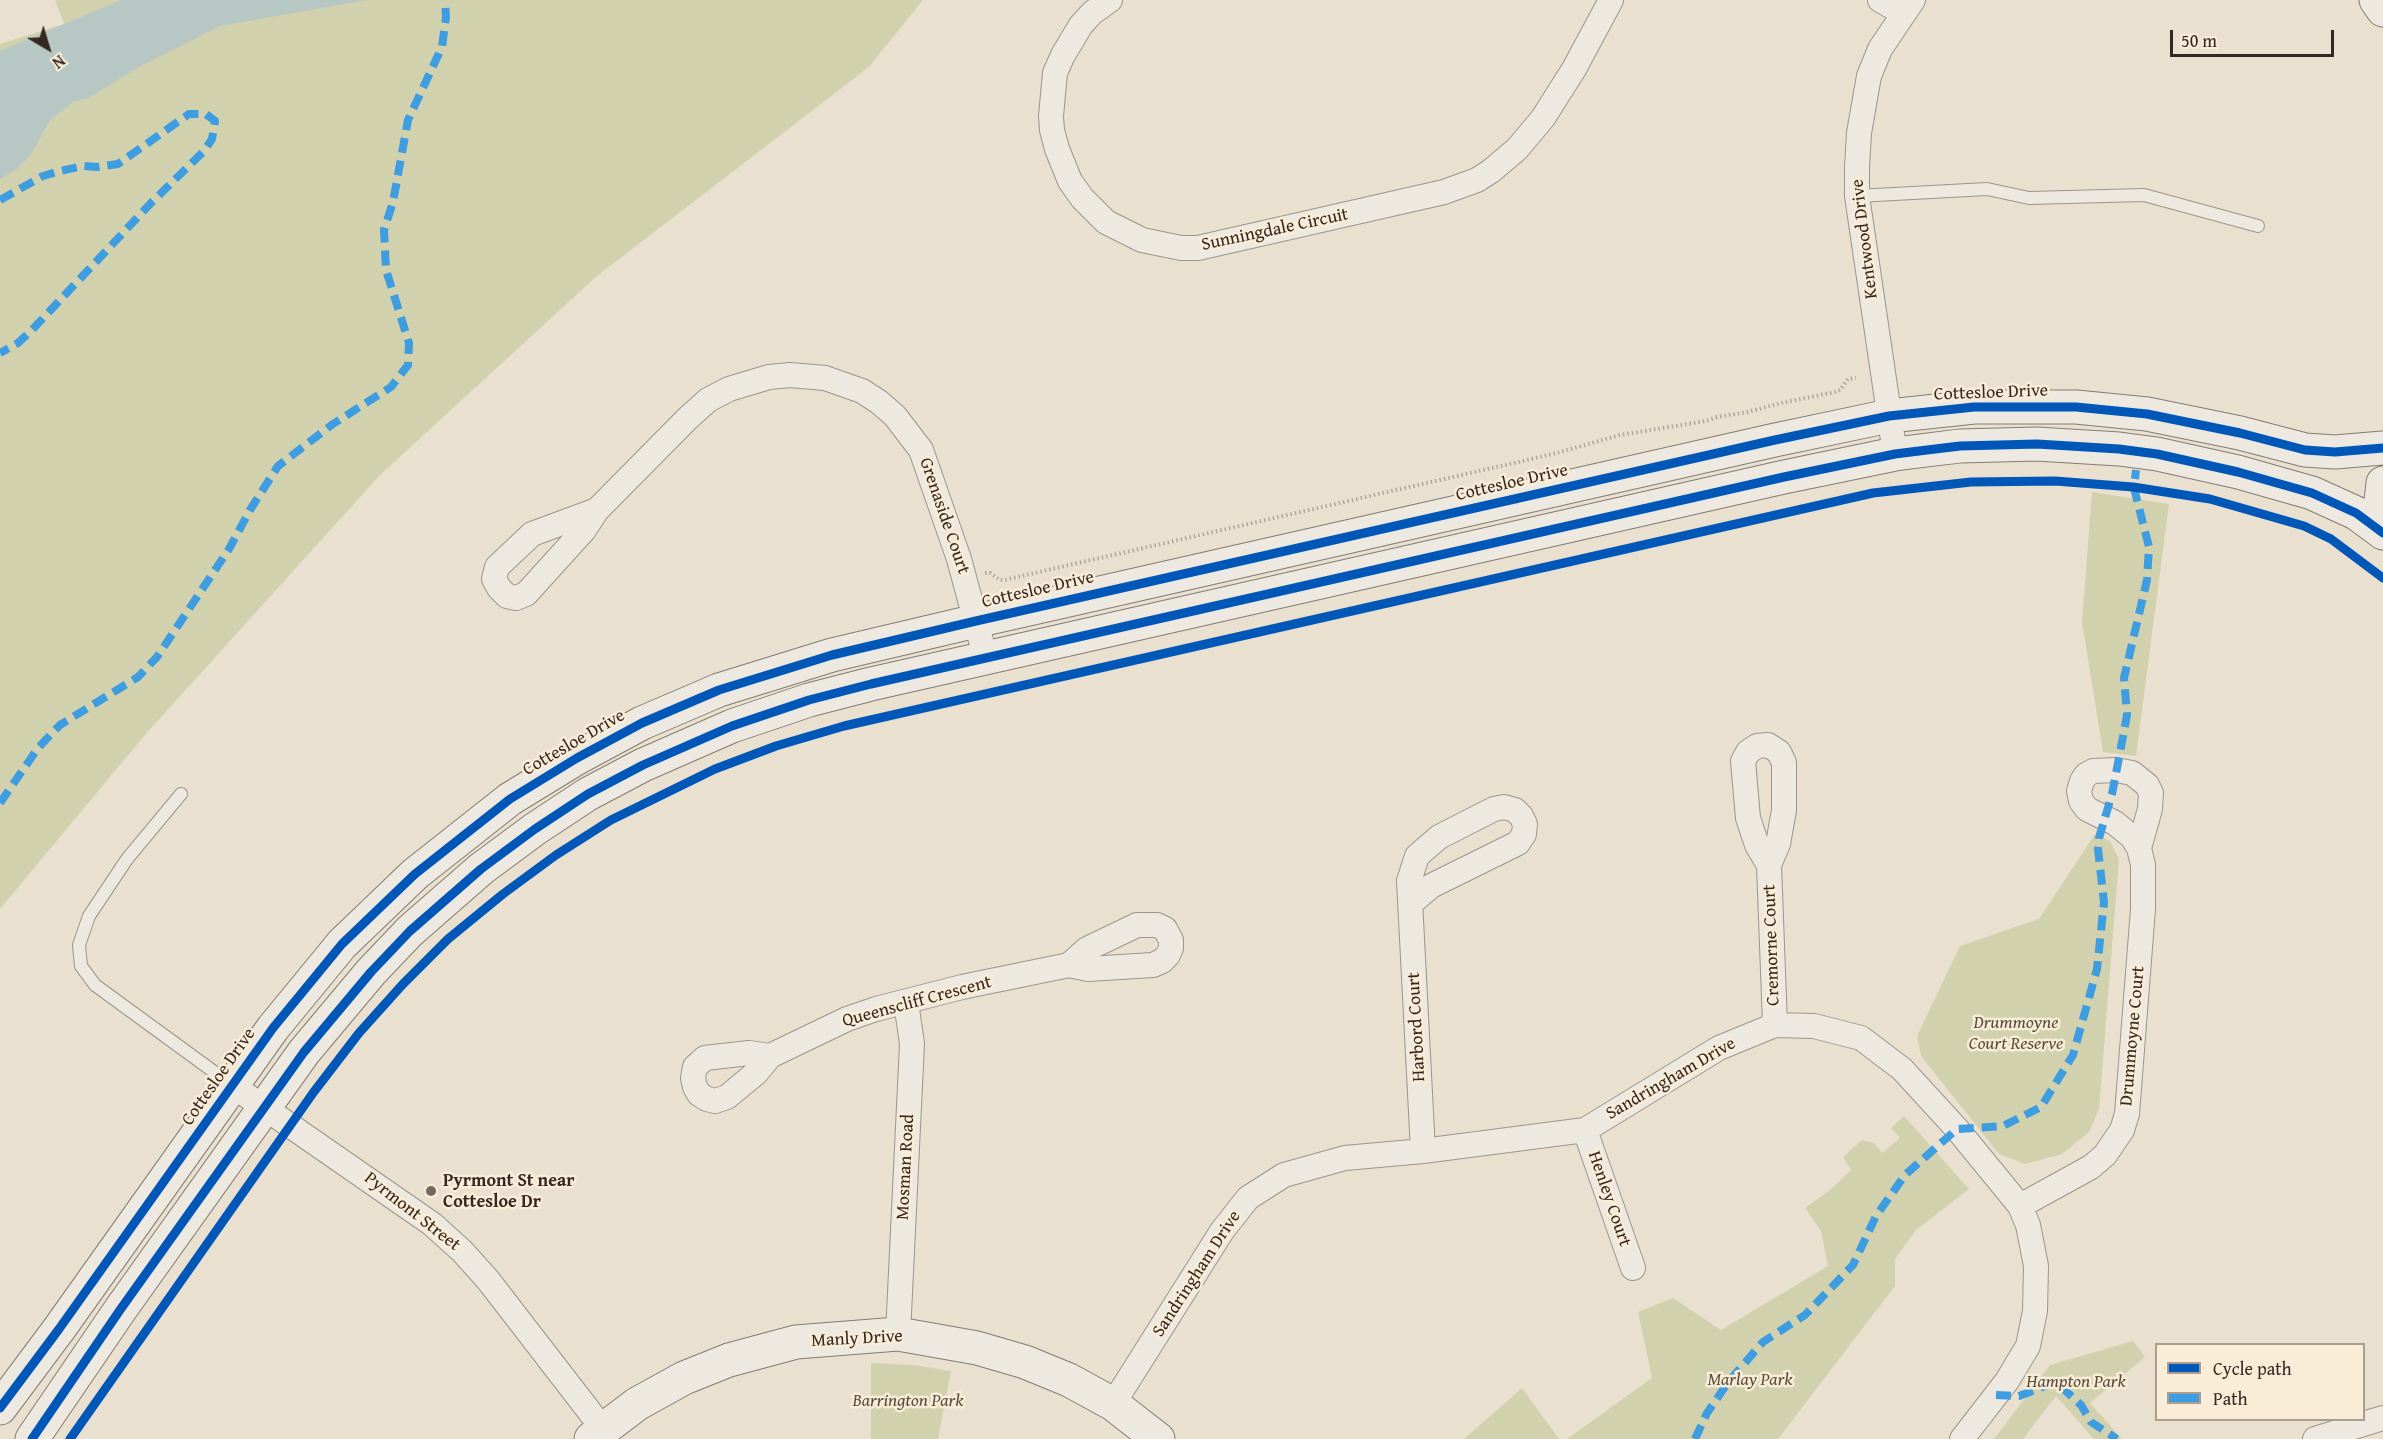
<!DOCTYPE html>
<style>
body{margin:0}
#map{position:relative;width:2383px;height:1439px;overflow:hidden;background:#eae0cf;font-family:"Gentium Book Plus",serif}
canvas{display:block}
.legend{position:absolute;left:2155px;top:1343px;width:210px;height:78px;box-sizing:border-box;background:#f9edd8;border:2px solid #ab9e8f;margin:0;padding:8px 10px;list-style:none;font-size:18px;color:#352721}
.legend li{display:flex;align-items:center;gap:12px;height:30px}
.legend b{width:30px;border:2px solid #ab9e8f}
.north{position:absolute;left:18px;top:18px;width:60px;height:60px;-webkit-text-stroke:4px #f9edd8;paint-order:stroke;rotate:142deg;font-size:16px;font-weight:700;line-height:24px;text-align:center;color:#352721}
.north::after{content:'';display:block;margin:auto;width:21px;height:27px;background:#352721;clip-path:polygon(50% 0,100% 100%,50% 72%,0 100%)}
.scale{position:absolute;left:2170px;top:30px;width:164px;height:27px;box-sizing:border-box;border:3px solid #352721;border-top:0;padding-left:8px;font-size:18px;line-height:21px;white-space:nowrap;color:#352721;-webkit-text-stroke:4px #f9edd8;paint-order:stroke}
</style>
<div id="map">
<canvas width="2383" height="1439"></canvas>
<ul class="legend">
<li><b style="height:8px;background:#0057b8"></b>Cycle path</li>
<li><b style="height:8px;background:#3e9ce0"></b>Path</li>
</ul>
<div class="north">N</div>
<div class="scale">50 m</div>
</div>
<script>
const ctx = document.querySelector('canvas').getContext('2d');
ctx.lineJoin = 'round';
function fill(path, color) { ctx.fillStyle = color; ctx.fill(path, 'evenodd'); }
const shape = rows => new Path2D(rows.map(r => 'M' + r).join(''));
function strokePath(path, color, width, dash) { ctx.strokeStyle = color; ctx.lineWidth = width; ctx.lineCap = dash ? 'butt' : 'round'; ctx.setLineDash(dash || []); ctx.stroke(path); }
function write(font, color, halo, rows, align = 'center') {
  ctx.font = font + ' "Gentium Book Plus",serif'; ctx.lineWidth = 5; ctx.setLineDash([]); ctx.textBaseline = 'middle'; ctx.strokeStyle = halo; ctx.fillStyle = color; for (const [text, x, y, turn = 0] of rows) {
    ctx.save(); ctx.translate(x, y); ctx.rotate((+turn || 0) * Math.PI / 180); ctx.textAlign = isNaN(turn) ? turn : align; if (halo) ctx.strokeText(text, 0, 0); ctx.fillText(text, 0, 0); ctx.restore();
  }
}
fill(shape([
 [55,0,923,0,869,67,597,276,380,475,144,736,0,909,0,44,64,24],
 [2092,492,2169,504,2136,756,2103,752,2082,622],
 [2095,834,2110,841,2119,859,2099,1109,2089,1132,2062,1154,2025,1164,1999,1154,1921,1056,1917,1036,1960,946,2039,919],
 [1904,1116,1969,1189,1916,1230,1895,1259,1895,1286,1778,1439,1567,1439,1652,1378,1638,1312,1673,1298,1721,1330,1828,1266,1821,1231,1805,1208,1830,1190,1851,1170,1843,1157,1862,1140,1874,1143,1882,1153,1900,1138,1891,1128],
 [2133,1341,2145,1357,2090,1403,2122,1439,2094,1439,2056,1396,2023,1439,1994,1439,2050,1365],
 [871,1363,914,1365,951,1371,938,1439,871,1439],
 [1522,1388,1559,1439,1464,1439]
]), '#d2d1ad');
fill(shape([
 [121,0,367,0,220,26,137,68,89,98,73,102,50,120,31,154,18,168,0,179,0,51]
]), '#b7c7c3');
const lane = shape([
 [1857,196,1987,189,2029,198,2144,195,2258,226],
 [181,794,127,859,89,916,79,945,81,966,95,985,232,1085]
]);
const street = shape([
 [1110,0,1092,13,1081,25,1063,55,1055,73,1051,116,1052,130,1057,149,1070,181,1082,198,1106,222,1142,240,1181,248,1198,248,1444,192,1477,180,1491,171,1517,149,1543,118,1574,69,1611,0],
 [1880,0,1903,13],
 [1895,454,1857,196,1857,167,1859,133,1869,76,1880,49,1913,0],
 [597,510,688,418,708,400,729,389,769,377,790,375,825,378,862,391,879,402,895,416,921,450,959,559,986,659],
 [597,510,584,530,526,594,516,598,507,596,499,588,494,579,497,567,532,534,597,510],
 [1769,865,1778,844,1784,810,1784,763,1779,752,1768,745,1757,746,1748,752,1743,761,1748,818,1757,845,1769,865,1775,1025],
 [1411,903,1431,886,1518,843,1524,834,1525,824,1521,816,1515,810,1504,807,1494,809,1439,837,1417,856,1409,881,1423,1151],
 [770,1056,749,1053,705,1058,695,1067,693,1078,695,1087,699,1094,707,1099,715,1101,727,1097,756,1073,770,1056,847,1019,876,1009,962,987,1069,965,1088,969,1153,965,1162,961,1168,955,1171,948,1171,940,1165,929,1157,925,1137,925,1087,949,1069,965],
 [233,1086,432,1224,462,1251,488,1280,603,1429],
 [1585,1130,1633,1268],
 [2020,1206,2091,1167,2105,1155,2122,1130,2127,1114,2143,909,2143,865,2139,848,2132,837,2115,823,2087,809,2081,801,2079,791,2082,781,2086,775,2093,771,2116,770,2132,773,2147,785,2151,793,2150,809,2139,848],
 [898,1334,912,1044,906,1002],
 [1113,1404,1222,1231,1248,1198,1284,1175,1345,1158,1423,1151,1585,1130,1719,1048,1775,1025,1814,1026,1861,1038,1902,1069,1957,1129,2020,1206,2028,1225,2036,1266,2035,1311,2028,1346,2007,1381,1962,1439],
 [2315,1439,2383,1418]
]);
const secondary = shape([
 [2376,0,2383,10],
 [2383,483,2381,501,2383,518],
 [0,1408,59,1329,273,1028,342,944,415,874,510,799,577,758,642,723,719,690,832,655,976,621,1775,440,1889,416,1974,407,2076,407,2147,414,2240,433,2305,450,2335,452,2383,448],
 [32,1439,120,1310,304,1052,371,972,410,931,481,869,535,829,588,794,643,765,732,726,809,700,871,684,1784,477,1895,454,1927,450,1960,446,2037,444,2119,449,2157,454,2238,472,2312,493,2356,513,2383,533],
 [591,1439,637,1404,684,1378,729,1360,796,1342,898,1334,977,1348,1025,1362,1069,1380,1113,1404,1158,1439]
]);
strokePath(lane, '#9c958b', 14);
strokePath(street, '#9c958b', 26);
strokePath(secondary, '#837c73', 35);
strokePath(shape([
 [985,573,990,573,1000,580,1004,580,1553,454,1620,435,1706,421,1717,417,1748,412,1781,403,1835,392,1840,390,1848,379,1856,378]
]), '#ada7a0', 4, [1.5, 3]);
strokePath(lane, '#ede8e0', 12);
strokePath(street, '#ede8e0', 24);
strokePath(secondary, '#ede8e0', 33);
strokePath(shape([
 [0,200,43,176,60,171,83,166,97,167,118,164,189,114,206,114,215,121,212,139,204,151,151,203,32,330,18,343,0,353],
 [0,803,38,748,60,725,138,677,157,657,229,549,250,510,278,466,333,424,391,387,408,365,409,343,386,270,384,230,393,202,408,120,442,47,446,17,445,0],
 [1996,1395,2019,1396,2056,1382,2081,1405,2091,1422,2117,1439],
 [1695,1439,1707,1413,1729,1381,1763,1342,1805,1315,1853,1265,1876,1216,1905,1175,1957,1129,2003,1126,2041,1107,2073,1055,2097,969,2104,902,2098,849,2099,838,2112,794,2122,742,2127,715,2124,678,2147,580,2149,547,2134,488,2136,470]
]), '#3e9ce0', 8, [15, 8]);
strokePath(shape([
 [0,1408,59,1329,273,1028,342,944,415,874,510,799,577,758,642,723,719,690,832,655,976,621,1775,440,1889,416,1974,407,2076,407,2147,414,2240,433,2305,450,2335,452,2383,448],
 [32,1439,120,1310,304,1052,371,972,410,931,481,869,535,829,588,794,643,765,732,726,809,700,871,684,1784,477,1895,454,1927,450,1960,446,2037,444,2119,449,2157,454,2238,472,2312,493,2356,513,2383,533],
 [70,1439,313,1093,359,1033,403,984,448,939,503,894,556,855,611,820,715,769,776,746,844,726,1873,493,1971,482,2055,481,2133,487,2210,499,2304,526,2331,539,2383,578]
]), '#0057b8', 9);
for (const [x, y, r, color] of [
 [431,1191,6,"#74685e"]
]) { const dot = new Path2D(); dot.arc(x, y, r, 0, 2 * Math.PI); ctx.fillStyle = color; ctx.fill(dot); strokePath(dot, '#f9edd8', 2); }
write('18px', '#352721', '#f9edd8', [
 ["Sunningdale Circuit",1275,230,-12],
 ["Kentwood Drive",1865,239,-97],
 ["Cottesloe Drive",1991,393,-2],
 ["Cottesloe Drive",1512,483,-13],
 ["Grenaside Court",944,516,71],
 ["Cottesloe Drive",1038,590,-13],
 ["Cottesloe Drive",574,743,-30],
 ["Cremorne Court",1772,945,-92],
 ["Queenscliff Crescent",917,1002,-15],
 ["Harbord Court",1417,1027,-93],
 ["Drummoyne Court",2133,1036,-85],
 ["Cottesloe Drive",219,1077,-55],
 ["Sandringham Drive",1671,1079,-30],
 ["Mosman Road",906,1167,-87],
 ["Henley Court",1609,1199,71],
 ["Pyrmont Street",412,1212,38],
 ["Sandringham Drive",1197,1274,-57],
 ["Manly Drive",857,1339,-3]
]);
write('italic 18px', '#574e3d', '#f9edd8', [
 ["Drummoyne",2016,1023],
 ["Court Reserve",2016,1044],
 ["Marlay Park",1750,1380],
 ["Hampton Park",2076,1382],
 ["Barrington Park",908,1401]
]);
write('bold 18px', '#352721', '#f9edd8', [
 ["Pyrmont St near",443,1181],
 ["Cottesloe Dr",443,1202]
], 'left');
</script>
